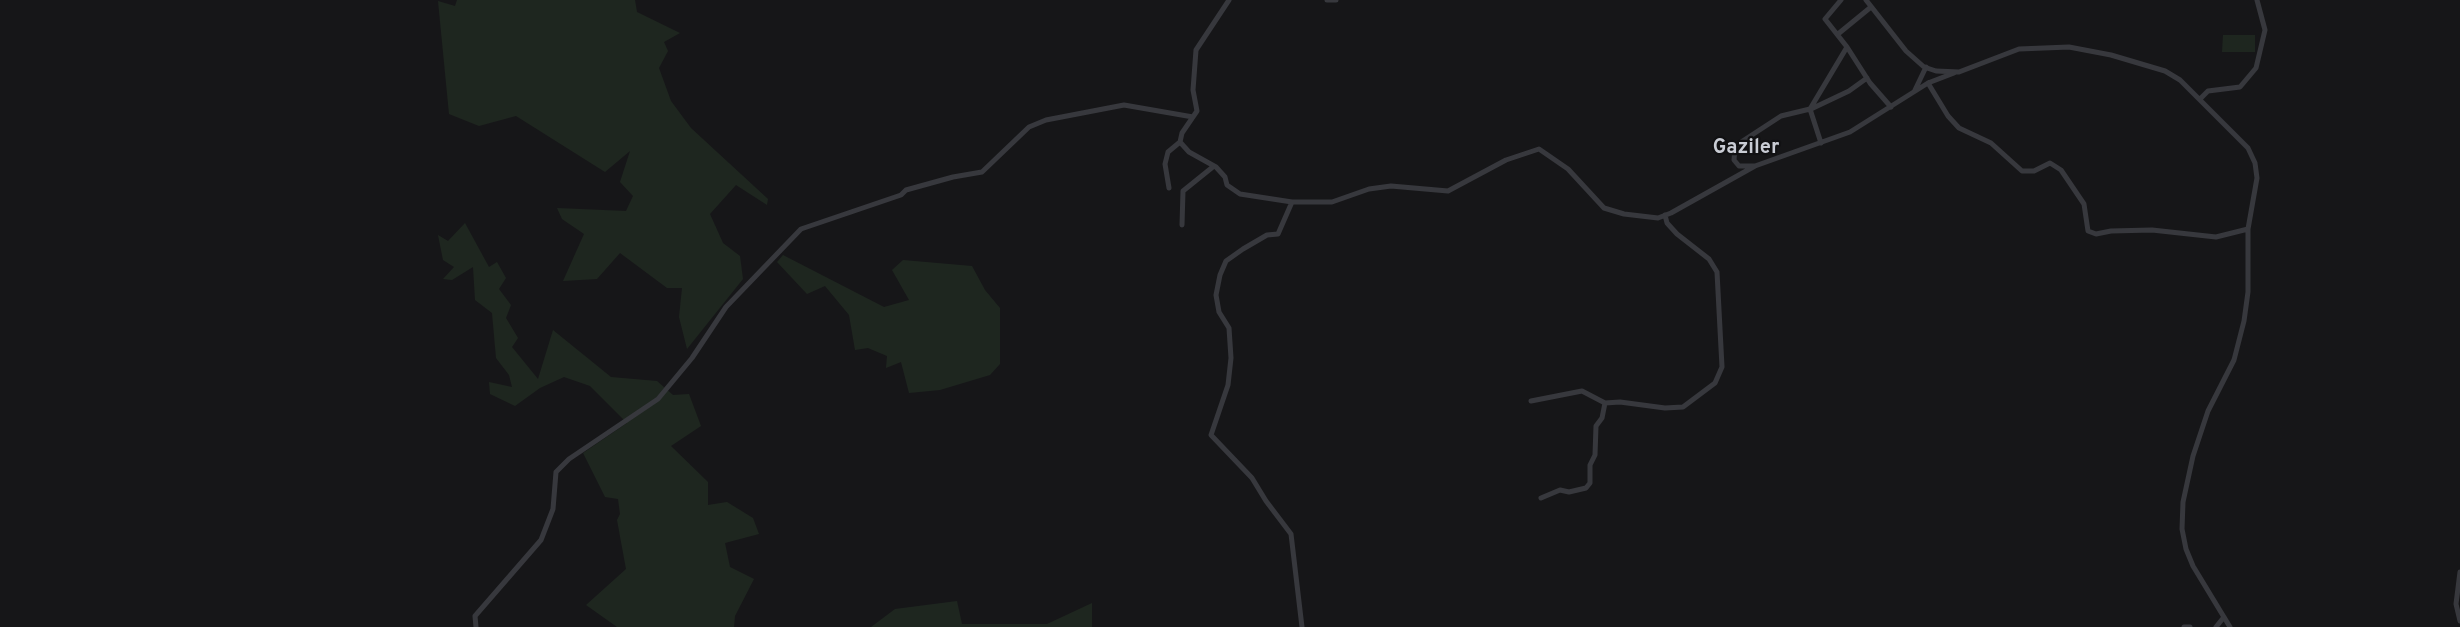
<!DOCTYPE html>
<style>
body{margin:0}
canvas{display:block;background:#161618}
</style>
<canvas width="2460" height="627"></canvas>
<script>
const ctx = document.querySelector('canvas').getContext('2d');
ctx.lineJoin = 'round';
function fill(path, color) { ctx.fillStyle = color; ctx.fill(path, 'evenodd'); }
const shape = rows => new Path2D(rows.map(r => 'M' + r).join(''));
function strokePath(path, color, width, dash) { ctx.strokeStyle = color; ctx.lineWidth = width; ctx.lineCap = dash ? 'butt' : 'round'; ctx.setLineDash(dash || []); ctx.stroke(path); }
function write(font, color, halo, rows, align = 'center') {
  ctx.font = font + ' Overpass,sans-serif'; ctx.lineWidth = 4.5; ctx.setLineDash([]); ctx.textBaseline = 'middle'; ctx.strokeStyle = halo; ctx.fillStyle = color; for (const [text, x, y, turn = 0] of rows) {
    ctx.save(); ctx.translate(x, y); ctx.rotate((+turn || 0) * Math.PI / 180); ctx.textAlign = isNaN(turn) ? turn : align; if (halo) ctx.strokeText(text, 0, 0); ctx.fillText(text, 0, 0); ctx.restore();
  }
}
fill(shape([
 [457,0,635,0,637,12,680,33,664,42,668,51,659,68,671,101,691,128,768,199,767,205,736,185,710,214,723,243,740,256,743,279,687,349,679,317,682,288,667,288,620,253,597,279,563,281,584,234,562,219,557,208,626,211,633,196,620,182,630,151,605,172,516,116,479,126,449,114,438,1,455,6],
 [2223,35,2255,35,2255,52,2222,52],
 [465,223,489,267,497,262,506,278,499,289,511,305,506,318,518,338,512,347,538,379,553,330,611,377,657,381,673,395,689,394,701,426,671,446,708,482,708,505,727,502,753,518,759,534,725,543,730,567,754,579,735,616,734,627,617,627,586,605,626,569,617,520,620,514,618,499,605,497,583,453,627,423,590,386,564,377,540,388,515,406,490,394,489,382,512,387,509,375,496,358,492,313,475,300,473,267,452,280,443,279,454,267,443,260,438,235,448,241],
 [783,255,884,307,909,300,892,270,903,260,972,266,985,290,1000,308,1000,364,990,375,940,390,909,393,901,362,886,368,887,356,868,348,855,350,849,315,825,286,807,294,777,262],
 [957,601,962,624,1047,624,1092,603,1092,627,871,627,895,609]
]), '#1e261f');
strokePath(shape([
 [1229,0,1196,50,1193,90,1197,111,1182,133,1180,142,1189,152,1216,167,1225,177,1227,185,1240,194,1292,202,1278,234,1267,235,1243,249,1226,261,1220,275,1216,295,1219,312,1229,328,1231,358,1228,385,1211,435,1252,478,1266,501,1291,534,1302,627],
 [1327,0,1336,0],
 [1866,0,1906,51,1924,67,1936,71,1959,72,2019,49,2069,47,2111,55,2165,71,2180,80,2248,148,2255,163,2257,178,2248,229,2248,292,2244,321,2234,360,2208,411,2193,456,2183,502,2182,529,2186,549,2193,566,2230,627],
 [1838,34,1871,7],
 [1847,47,1870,83,1891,107],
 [1928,83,1948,116,1959,128,1991,143,2022,171,2034,171,2050,163,2061,170,2084,204,2088,231,2096,234,2111,231,2152,230,2216,237,2248,229],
 [1915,90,1926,67],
 [2200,99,2208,91,2240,87,2256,68,2265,30,2257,0],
 [1810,109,1847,47,1825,19,1841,0],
 [1811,109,1849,91,1867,78],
 [1754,166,1739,166,1734,160,1735,146,1781,116,1810,109,1821,143],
 [1169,188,1165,164,1168,152,1180,142],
 [1292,202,1332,202,1369,189,1391,186,1448,191,1506,160,1539,149,1568,169,1604,208,1624,214,1658,218,1671,213,1755,166,1850,132,1928,83,1954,73],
 [1182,225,1183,191,1214,166],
 [1531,401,1582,391,1605,403,1620,402,1665,408,1683,407,1715,383,1722,367,1717,272,1709,259,1677,234,1667,223,1665,215],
 [1541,498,1560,490,1569,492,1586,488,1590,483,1590,465,1595,455,1596,426,1602,418,1605,403],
 [2460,572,2456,604,2460,621],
 [476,627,475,616,541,540,553,509,556,472,569,459,658,399,692,358,726,307,801,229,901,195,906,190,953,177,982,172,1029,127,1046,120,1124,105,1193,117],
 [2184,627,2190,627],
 [2216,627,2224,617]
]), '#37383d', 5);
write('bold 20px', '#c9ccd4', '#111113', [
 ["Gaziler",1746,149]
]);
</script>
